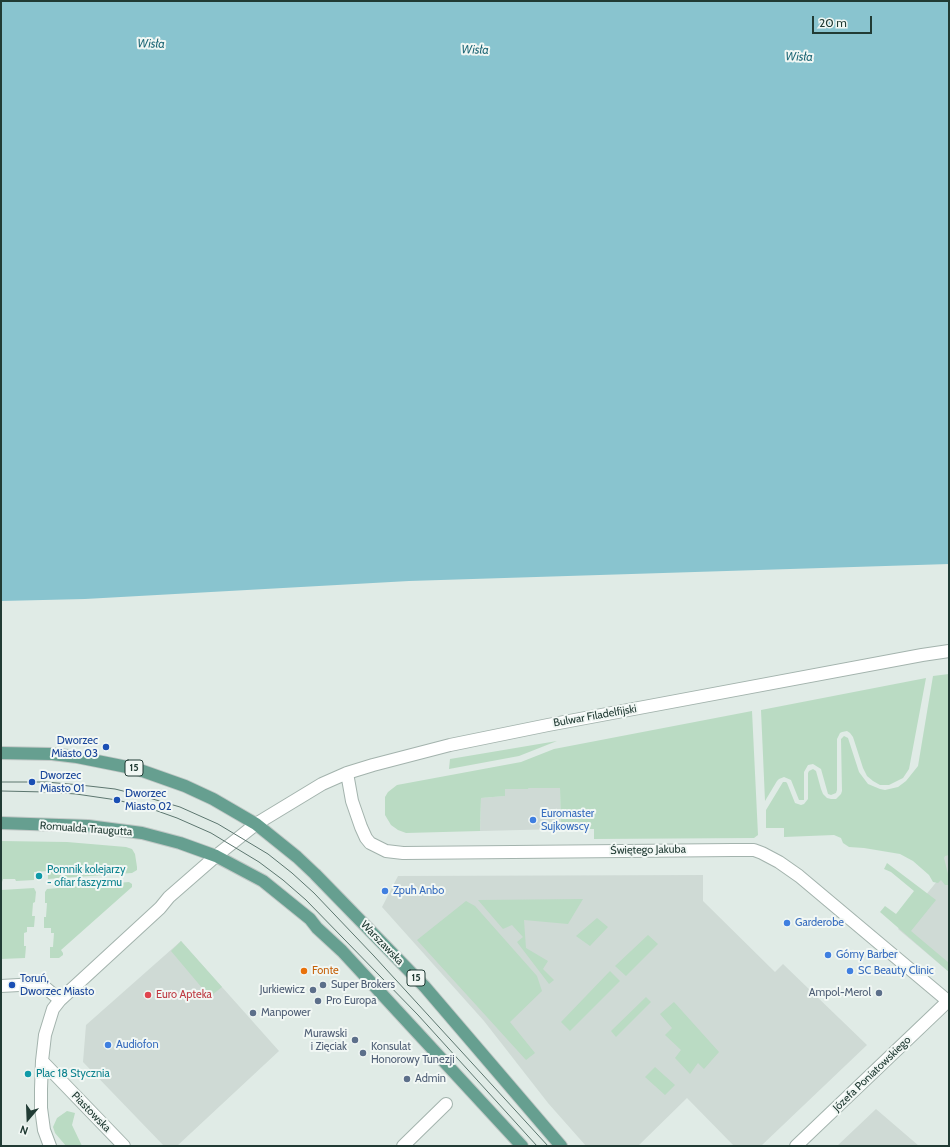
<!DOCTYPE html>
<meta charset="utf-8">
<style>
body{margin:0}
#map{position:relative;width:950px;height:1147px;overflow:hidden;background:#e0ebe6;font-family:Cabin,sans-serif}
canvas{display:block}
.frame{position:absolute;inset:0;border:2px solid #213b34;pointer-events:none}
.north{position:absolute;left:8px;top:1099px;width:40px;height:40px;-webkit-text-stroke:3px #f1f7f4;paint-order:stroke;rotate:199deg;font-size:11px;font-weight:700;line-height:16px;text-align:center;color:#213b34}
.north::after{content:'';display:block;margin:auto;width:14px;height:18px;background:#213b34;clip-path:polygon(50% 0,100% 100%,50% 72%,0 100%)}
.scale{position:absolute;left:812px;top:16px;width:60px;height:18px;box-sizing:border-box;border:2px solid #213b34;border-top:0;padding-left:5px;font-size:12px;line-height:14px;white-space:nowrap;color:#213b34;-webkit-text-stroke:3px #f1f7f4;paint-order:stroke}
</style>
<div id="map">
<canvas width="950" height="1147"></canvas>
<div class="frame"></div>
<div class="north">N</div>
<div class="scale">20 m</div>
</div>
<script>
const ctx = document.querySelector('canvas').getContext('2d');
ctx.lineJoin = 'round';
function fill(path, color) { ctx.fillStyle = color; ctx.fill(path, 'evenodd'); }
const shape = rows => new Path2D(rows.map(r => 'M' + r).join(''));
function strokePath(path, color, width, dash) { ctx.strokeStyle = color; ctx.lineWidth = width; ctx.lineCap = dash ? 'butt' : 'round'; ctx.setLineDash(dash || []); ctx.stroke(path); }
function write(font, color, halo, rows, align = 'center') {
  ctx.font = font + ' Cabin,sans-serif'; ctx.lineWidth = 4; ctx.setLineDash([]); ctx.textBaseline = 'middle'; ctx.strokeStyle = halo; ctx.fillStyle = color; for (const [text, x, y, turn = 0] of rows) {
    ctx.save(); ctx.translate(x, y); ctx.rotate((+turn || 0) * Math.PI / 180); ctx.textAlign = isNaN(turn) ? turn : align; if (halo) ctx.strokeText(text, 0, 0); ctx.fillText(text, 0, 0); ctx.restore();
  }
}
fill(shape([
 [529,788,560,788,561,829,480,831,481,798,504,796,505,789,528,789],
 [949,824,949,972,898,929,938,880],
 [703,875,703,901,775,972,783,964,867,1045,761,1146,734,1146,687,1098,638,1146,586,1146,548,1103,484,1021,382,907,398,876],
 [181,941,279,1051,177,1146,164,1146,83,1062,86,1025],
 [876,1109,919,1146,837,1146]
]), '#cfdad5');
fill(shape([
 [949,674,949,855,945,856,944,858,949,878,949,885,945,885,941,880,938,883,933,882,929,875,913,861,900,854,864,848,849,847,843,843,841,838,834,835,784,837,784,828,766,828,766,810,783,782,786,782,787,783,795,803,801,805,804,804,808,799,808,773,809,771,813,769,816,771,821,789,823,794,827,798,831,799,836,799,841,794,842,791,841,739,844,736,848,738,859,772,868,784,880,789,885,790,898,787,906,781,918,766,933,676],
 [926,678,909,769,903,778,889,785,880,785,873,781,867,776,863,768,853,737,850,733,847,731,842,732,840,733,837,739,837,790,836,793,831,795,828,794,821,769,813,764,808,765,804,772,804,800,799,800,791,780,784,777,779,779,777,781,765,801,761,710],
 [752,711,758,835,754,838,594,839,594,829,561,829,560,788,529,788,528,789,505,789,505,796,481,798,480,831,406,833,398,830,391,825,385,815,385,797,388,792,397,785,521,762,554,749],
 [557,741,519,756,449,769,450,759],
 [1,841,67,842,126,847,132,849,135,854,137,867,137,870,132,873,48,879,48,871,34,872,34,880,16,881,15,879,3,879,2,882,1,882],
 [887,863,936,900,911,931,949,963,949,972,880,912,885,906,896,914,914,891,891,872,884,869],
 [129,882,132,884,132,887,61,950,63,953,63,955,59,958,50,958,50,947,53,947,54,933,51,933,51,928,44,928,44,917,46,917,47,903,45,903,45,892,47,889],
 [34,888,36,892,35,902,33,903,32,916,35,916,34,927,27,927,27,932,24,933,24,946,26,946,25,958,1,959,1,890],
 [583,899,568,924,524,920,526,948,548,961,543,969,554,980,549,984,517,942,523,937,512,925,503,929,478,900],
 [466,901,475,906,537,976,542,991,510,1022,535,1053,526,1060,417,940],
 [597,918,608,927,590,946,576,936],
 [648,935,658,944,626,976,615,966],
 [181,941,222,987,212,995,208,995,171,951],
 [610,971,620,981,570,1031,561,1022],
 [646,997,651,1002,616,1037,611,1031],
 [674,1002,719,1052,704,1069,698,1063,690,1074,675,1058,681,1050,665,1035,672,1028,660,1014],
 [655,1067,675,1085,665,1095,645,1077],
 [67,1111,75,1113,72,1125,82,1146,66,1146,55,1133,53,1127,57,1118]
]), '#badbc3');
fill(shape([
 [1,1,949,1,949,564,409,581,85,599,1,601]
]), '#89c4cf');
const minor = shape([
 [347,773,352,801,361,827,366,838,370,843,386,851,403,853,733,850,754,850,762,853,779,862,799,876,949,1002],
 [1,986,37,984,47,989,60,1000],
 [42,1061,124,1146],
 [50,1146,44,1130,41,1108,41,1089,42,1061,45,1035,53,1009,60,1000,160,908,169,897,216,856,256,824,322,784,347,773,373,765,450,745,548,725,922,655,949,651],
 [403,1146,446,1104],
 [796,1146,948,1001]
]);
const primary = shape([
 [1,753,52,754,77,757,137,769,185,786,213,799,256,824,297,857,315,874,425,987,561,1146],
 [1,823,88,826,142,833,180,843,216,856,263,881,310,919,317,928,342,951,522,1146]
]);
strokePath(minor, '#a3b3ad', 14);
strokePath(primary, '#c1c8c6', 14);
strokePath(minor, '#fff', 12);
strokePath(primary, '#669f90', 12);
strokePath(shape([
 [1,782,46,782,80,785,115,789,139,795,180,807,218,824,268,854,292,873,314,893,374,956,548,1146],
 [1,791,46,792,76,794,117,800,149,808,177,818,211,833,259,862,283,880,306,900,418,1015,537,1146]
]), '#5c766f', 1);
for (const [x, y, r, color] of [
 [106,747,4,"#1a4fb4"],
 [32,782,4,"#1a4fb4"],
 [117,800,4,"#1a4fb4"],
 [533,820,4,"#3f7fe0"],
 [39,876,4,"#0f9aa8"],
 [385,891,4,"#3f7fe0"],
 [787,923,4,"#3f7fe0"],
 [828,955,4,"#3f7fe0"],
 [304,971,4,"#e8710a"],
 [850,971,4,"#3f7fe0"],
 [12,985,4,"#1a4fb4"],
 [323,985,4,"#5c6f8a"],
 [313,990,4,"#5c6f8a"],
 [879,993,4,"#5c6f8a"],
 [148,995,4,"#e0444e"],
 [318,1001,4,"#5c6f8a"],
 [253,1013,4,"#5c6f8a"],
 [355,1040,4,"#5c6f8a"],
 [108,1045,4,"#3f7fe0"],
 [363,1053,4,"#5c6f8a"],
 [28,1074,4,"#0f9aa8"],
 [407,1079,4,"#5c6f8a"]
]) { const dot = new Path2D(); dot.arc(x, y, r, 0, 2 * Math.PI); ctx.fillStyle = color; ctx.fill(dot); strokePath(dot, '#f1f7f4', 1.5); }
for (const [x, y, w] of [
 [134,768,18],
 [416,978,18]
]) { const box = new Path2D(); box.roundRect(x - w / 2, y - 8, w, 16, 3); ctx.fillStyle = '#f1f7f4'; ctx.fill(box); strokePath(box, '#213b34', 1); }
write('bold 10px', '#213b34', null, [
 ["15",134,768],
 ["15",416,978]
]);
write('11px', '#213b34', '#f1f7f4', [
 ["Bulwar Filadelfijski",595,716,-10],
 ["Romualda Traugutta",86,829,4],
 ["Świętego Jakuba",648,850,-1],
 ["Warszawska",382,943,46],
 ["Józefa Poniatowskiego",872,1074,-44],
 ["Piastowska",91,1112,46]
]);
write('11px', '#164399', '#f1f7f4', [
 ["Dworzec",98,741,"right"],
 ["Miasto 03",98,754,"right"],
 ["Dworzec",40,776],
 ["Miasto 01",40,789],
 ["Dworzec",125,794],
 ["Miasto 02",125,807],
 ["Toruń,",20,979],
 ["Dworzec Miasto",20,992]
], 'left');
write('11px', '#366cbe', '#f1f7f4', [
 ["Euromaster",541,814],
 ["Sujkowscy",541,827],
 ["Zpuh Anbo",393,891],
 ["Garderobe",795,923],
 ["Górny Barber",836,955],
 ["SC Beauty Clinic",858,971],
 ["Audiofon",116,1045]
], 'left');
write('11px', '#0d838f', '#f1f7f4', [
 ["Pomnik kolejarzy",47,870],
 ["- ofiar faszyzmu",47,883],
 ["Plac 18 Stycznia",36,1074]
], 'left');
write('11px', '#c56008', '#f1f7f4', [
 ["Fonte",312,971]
], 'left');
write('11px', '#4e5e75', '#f1f7f4', [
 ["Super Brokers",331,985],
 ["Jurkiewicz",305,990,"right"],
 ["Ampol-Merol",871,993,"right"],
 ["Pro Europa",326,1001],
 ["Manpower",261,1013],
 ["Murawski",347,1034,"right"],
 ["i Zięciak",347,1047,"right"],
 ["Konsulat",371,1047],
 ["Honorowy Tunezji",371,1060],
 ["Admin",415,1079]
], 'left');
write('11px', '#be3a42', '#f1f7f4', [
 ["Euro Apteka",156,995]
], 'left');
write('italic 12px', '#1d6675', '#f1f7f4', [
 ["Wisła",151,44,1],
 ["Wisła",475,50,1],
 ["Wisła",799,57,1]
]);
</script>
